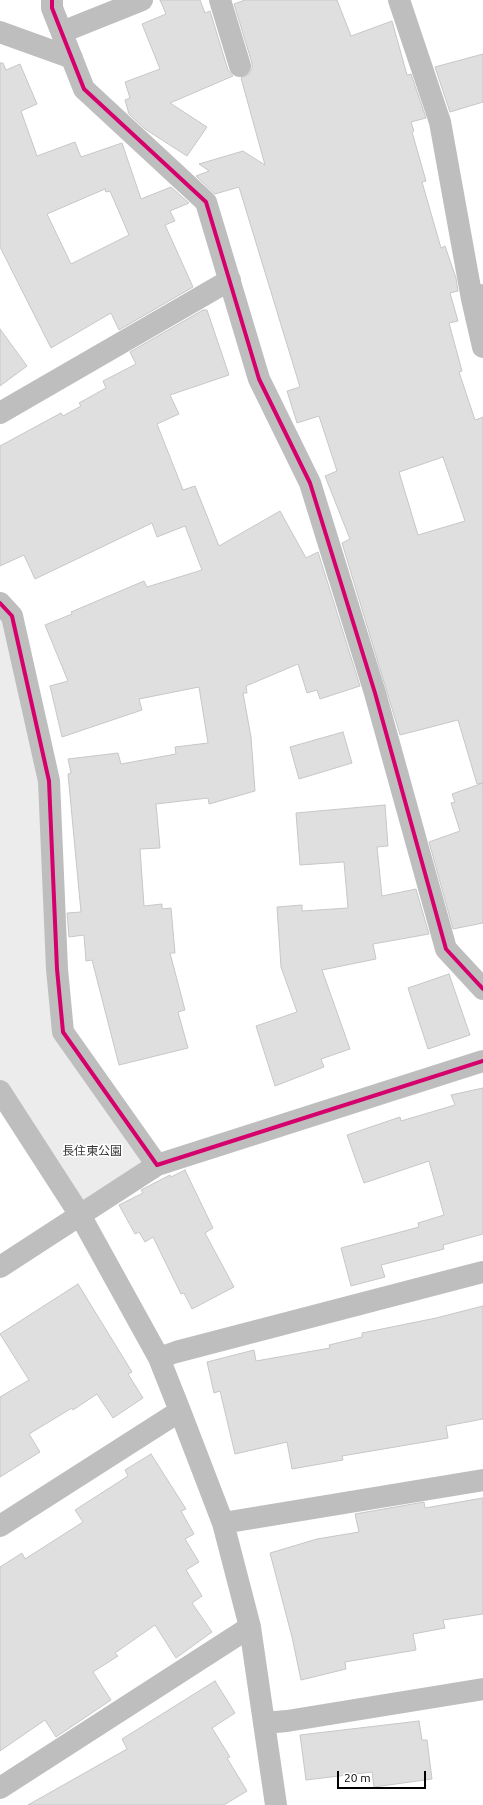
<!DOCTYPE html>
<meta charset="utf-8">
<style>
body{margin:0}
#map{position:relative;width:483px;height:1805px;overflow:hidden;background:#fff;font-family:Ubuntu,sans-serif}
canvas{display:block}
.scale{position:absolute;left:337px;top:1771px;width:89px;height:18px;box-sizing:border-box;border:2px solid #000;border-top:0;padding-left:5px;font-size:12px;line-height:14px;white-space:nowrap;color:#000;-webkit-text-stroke:3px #fff;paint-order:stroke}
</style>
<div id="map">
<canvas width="483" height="1805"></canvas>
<div class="scale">20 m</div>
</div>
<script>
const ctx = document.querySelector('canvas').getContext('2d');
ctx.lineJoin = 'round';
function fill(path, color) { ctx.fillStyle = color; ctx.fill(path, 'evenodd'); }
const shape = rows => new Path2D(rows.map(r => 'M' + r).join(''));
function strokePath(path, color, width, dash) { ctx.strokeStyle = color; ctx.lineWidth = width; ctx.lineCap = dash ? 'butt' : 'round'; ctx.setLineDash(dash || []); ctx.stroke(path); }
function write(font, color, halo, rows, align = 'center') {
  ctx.font = font + ' Ubuntu,"Noto Sans JP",sans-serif'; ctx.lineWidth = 3; ctx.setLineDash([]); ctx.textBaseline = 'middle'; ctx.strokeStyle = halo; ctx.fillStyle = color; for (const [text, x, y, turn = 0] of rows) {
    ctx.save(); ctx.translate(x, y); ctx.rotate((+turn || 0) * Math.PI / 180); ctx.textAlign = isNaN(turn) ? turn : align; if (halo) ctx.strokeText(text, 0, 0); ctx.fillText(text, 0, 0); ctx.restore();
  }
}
fill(shape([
 [0,603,49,781,63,1032,157,1165,80,1215,0,1091]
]), '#ececec');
const building = shape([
 [160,0,200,0,205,13,210,11,228,70,233,76,170,103,207,127,187,156,145,129,129,114,125,100,130,98,125,82,160,69,142,24,166,14,160,0],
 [245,0,337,0,351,36,392,21,407,75,411,74,426,118,411,122,414,131,412,132,426,181,422,182,441,248,445,246,456,278,458,291,450,293,458,321,449,323,462,371,459,372,475,420,483,417,483,783,477,784,458,720,400,735,342,543,350,539,325,476,337,471,319,416,297,423,287,391,300,387,239,187,215,194,196,176,209,171,199,164,243,151,265,165,241,78,249,74,252,68,252,63,234,4,245,0],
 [443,457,465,521,418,535,399,472,443,457],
 [483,54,483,102,450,112,435,67,483,54],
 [0,63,3,63,6,70,20,64,37,104,21,111,37,156,75,142,81,157,122,143,141,199,171,187,189,203,170,211,175,221,165,225,193,287,119,330,111,313,51,348,0,247,0,63],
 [105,189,106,192,110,191,129,235,71,264,47,214,105,189],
 [203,310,207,310,229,375,170,395,179,414,157,424,183,490,195,486,219,546,280,511,306,558,318,552,360,686,320,699,317,690,307,693,298,664,246,686,247,693,243,693,251,737,255,791,209,804,208,798,156,804,160,848,140,849,144,906,162,904,162,909,171,908,175,953,170,953,185,1010,178,1012,188,1048,119,1065,92,960,86,961,84,935,69,937,67,913,81,912,68,774,71,773,68,759,118,753,121,764,176,754,175,747,208,743,199,687,139,699,142,710,62,737,50,686,68,681,45,625,72,614,71,612,144,581,147,587,202,570,185,526,157,537,152,523,35,579,24,555,0,566,0,446,61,413,63,416,81,406,79,403,106,388,103,381,136,364,130,352,203,310],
 [0,329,27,366,0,386,0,329],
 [343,732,352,763,299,779,290,747,343,732],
 [483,783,483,923,453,929,429,842,460,831,451,803,455,802,452,794,483,783],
 [385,805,388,846,377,847,382,896,416,889,429,934,373,944,376,959,322,970,350,1049,321,1059,324,1067,275,1086,256,1026,297,1012,281,967,277,907,302,905,302,911,348,908,344,862,300,865,296,813,385,805],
 [449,974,470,1035,428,1049,408,988,449,974],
 [483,1088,483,1234,443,1245,444,1249,381,1265,385,1277,351,1286,341,1248,419,1227,418,1223,444,1215,429,1161,364,1183,347,1135,400,1117,401,1121,455,1105,451,1095,483,1088],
 [185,1170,213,1228,205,1233,234,1287,192,1309,184,1293,181,1294,153,1237,145,1242,139,1232,135,1234,119,1205,143,1193,141,1190,143,1189,170,1175,171,1177,185,1170],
 [78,1284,132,1372,128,1374,143,1398,113,1418,97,1394,73,1410,72,1408,29,1434,40,1452,0,1477,0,1397,29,1380,0,1334,78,1284],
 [483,1306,483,1419,446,1426,448,1438,342,1456,343,1460,292,1469,287,1442,235,1454,220,1391,214,1393,207,1362,254,1350,256,1361,330,1348,329,1345,362,1337,362,1333,436,1318,483,1306],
 [151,1454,186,1509,181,1511,194,1534,185,1539,199,1562,186,1570,202,1596,192,1603,212,1632,176,1658,155,1625,115,1653,118,1656,93,1672,111,1700,56,1737,45,1720,0,1751,0,1567,22,1553,25,1559,83,1522,75,1510,128,1476,125,1470,151,1454],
 [483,1498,483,1614,443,1620,445,1628,413,1634,416,1650,345,1662,346,1669,301,1680,292,1637,270,1553,317,1539,359,1532,355,1514,424,1502,425,1508,483,1498],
 [215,1681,235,1713,212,1728,230,1757,227,1758,247,1791,224,1805,28,1805,127,1749,122,1739,215,1681],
 [419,1721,422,1740,427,1740,432,1779,374,1787,372,1772,306,1780,300,1735,419,1721]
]);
fill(building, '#dfdfdf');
strokePath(building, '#c7c7c7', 1);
strokePath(shape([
 [52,0,52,8,84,89,206,202,259,379,310,483,375,693,446,949,483,989],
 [220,0,240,66],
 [399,0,440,122,472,299,483,295],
 [0,32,72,58],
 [62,32,142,0],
 [472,299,483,347],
 [0,413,230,280],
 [0,603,12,616,49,781,57,969,63,1032,157,1165,483,1061],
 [0,1091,80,1215,159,1358,180,1411,223,1523,250,1627,276,1805],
 [0,1267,157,1165],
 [159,1358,176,1352,483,1272],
 [223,1523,483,1480],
 [0,1526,180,1411],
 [264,1723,287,1721,483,1689],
 [0,1788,250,1627]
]), '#bebebe', 22);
strokePath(shape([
 [52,0,52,8,84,89,206,202,259,379,310,483,375,693,446,949,483,989],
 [0,603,12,616,49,781,57,969,63,1032,157,1165,483,1061]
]), '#d6006c', 4);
write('12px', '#333', '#fff', [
 ["長住東公園",92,1151]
]);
</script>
